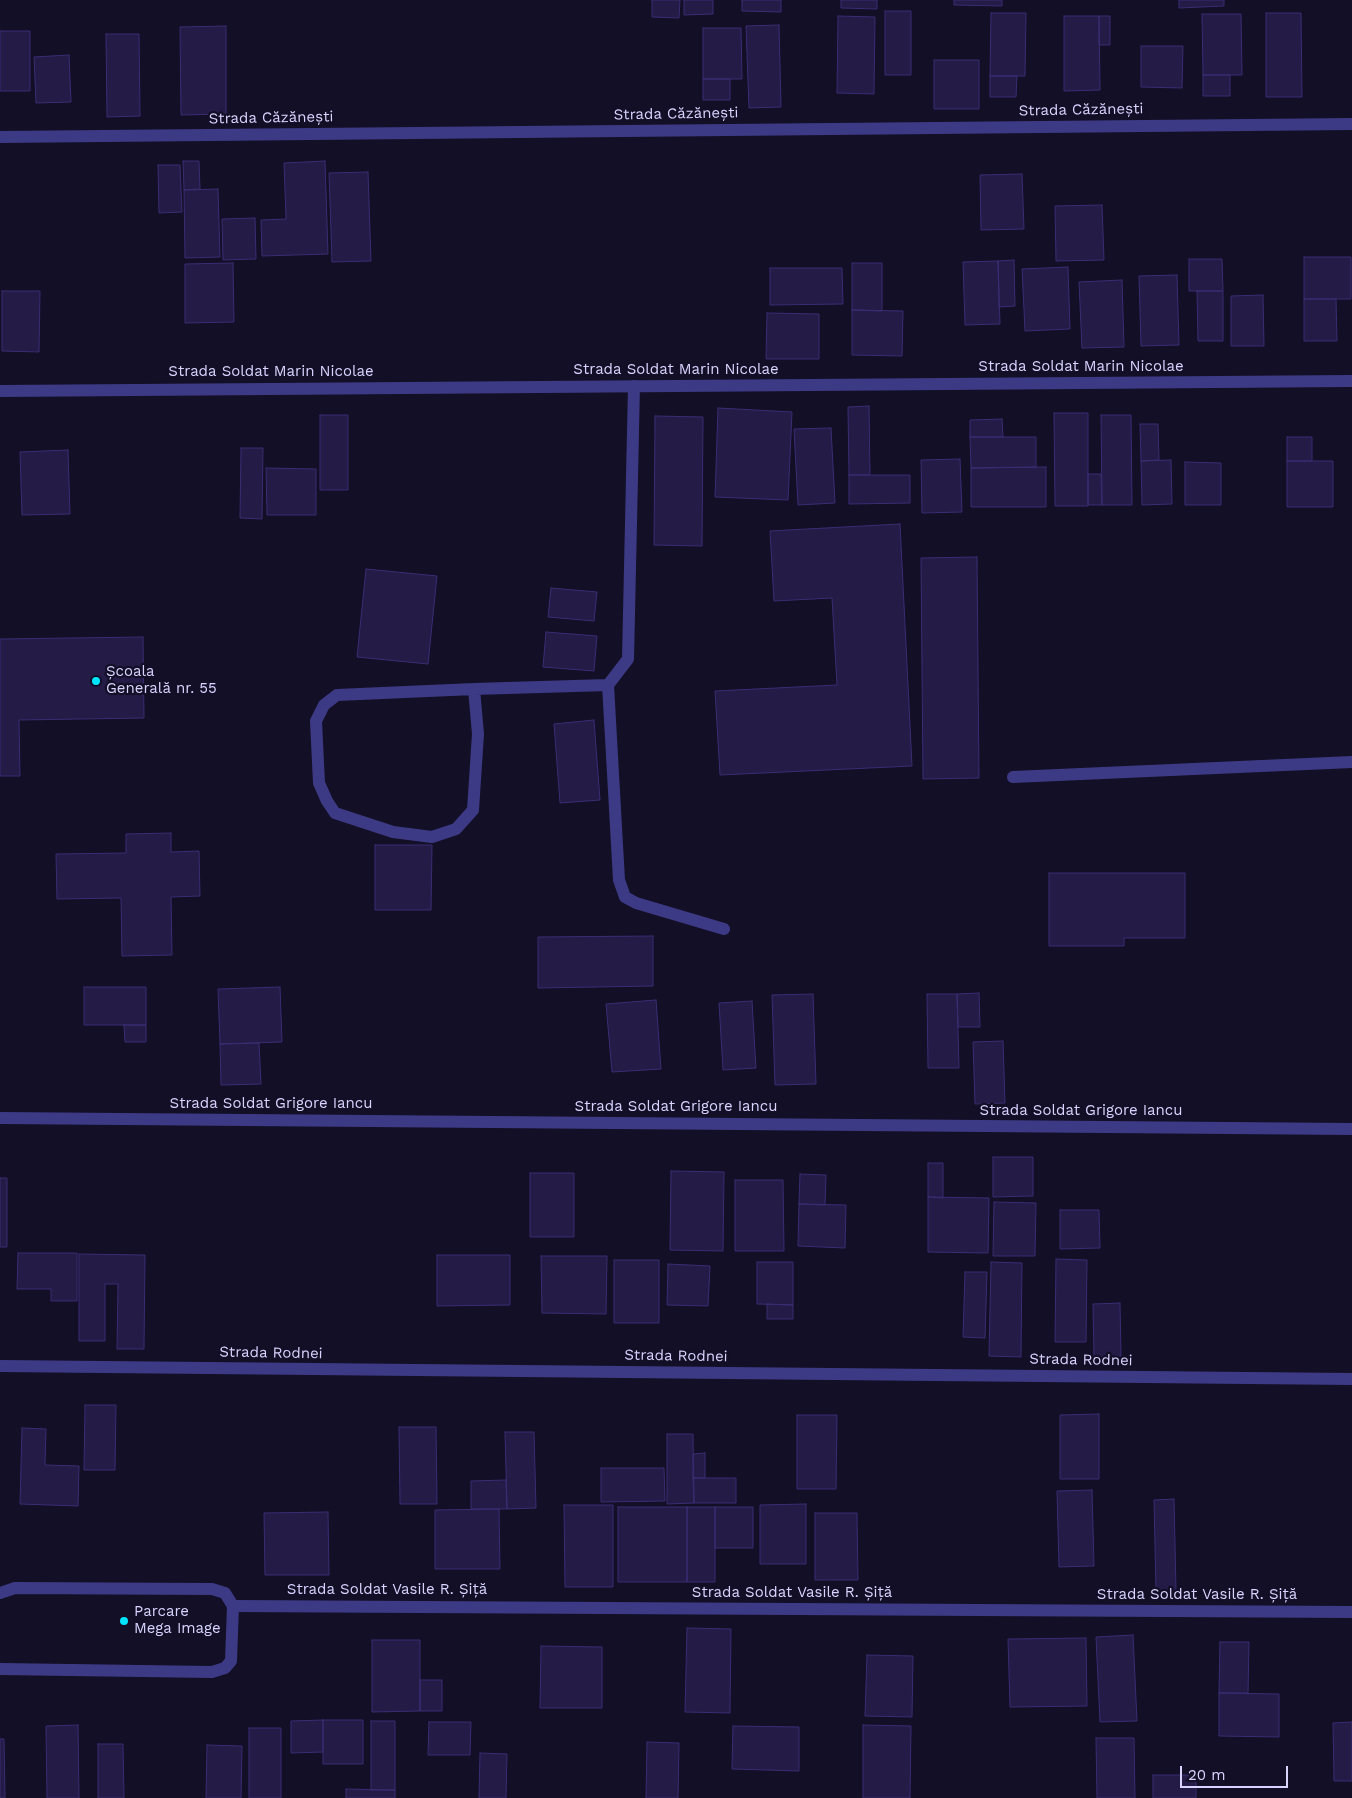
<!DOCTYPE html>
<meta charset="utf-8">
<style>
body{margin:0}
#map{position:relative;width:1352px;height:1798px;overflow:hidden;background:#130f26;font-family:"Work Sans",sans-serif}
canvas{display:block}
.scale{position:absolute;left:1180px;top:1766px;width:108px;height:22px;box-sizing:border-box;border:2px solid #d9d4ff;border-top:0;padding-left:6px;font-size:15px;line-height:18px;white-space:nowrap;color:#d9d4ff;-webkit-text-stroke:4px #130f26;paint-order:stroke}
</style>
<div id="map">
<canvas width="1352" height="1798"></canvas>
<div class="scale">20 m</div>
</div>
<script>
const ctx = document.querySelector('canvas').getContext('2d');
ctx.lineJoin = 'round';
function fill(path, color) { ctx.fillStyle = color; ctx.fill(path, 'evenodd'); }
const shape = rows => new Path2D(rows.map(r => 'M' + r).join(''));
function strokePath(path, color, width, dash) { ctx.strokeStyle = color; ctx.lineWidth = width; ctx.lineCap = dash ? 'butt' : 'round'; ctx.setLineDash(dash || []); ctx.stroke(path); }
function write(font, color, halo, rows, align = 'center') {
  ctx.font = font + ' "Work Sans",sans-serif'; ctx.lineWidth = 4.5; ctx.setLineDash([]); ctx.textBaseline = 'middle'; ctx.strokeStyle = halo; ctx.fillStyle = color; for (const [text, x, y, turn = 0] of rows) {
    ctx.save(); ctx.translate(x, y); ctx.rotate((+turn || 0) * Math.PI / 180); ctx.textAlign = isNaN(turn) ? turn : align; if (halo) ctx.strokeText(text, 0, 0); ctx.fillText(text, 0, 0); ctx.restore();
  }
}
const building = shape([
 [652,0,680,0,679,18,652,17,652,0],
 [684,0,713,0,713,14,684,15,684,0],
 [742,0,781,0,781,12,742,11,742,0],
 [841,0,877,0,877,9,841,8,841,0],
 [954,0,1002,0,1002,6,954,5,954,0],
 [1179,0,1224,0,1224,6,1179,8,1179,0],
 [885,11,911,11,911,75,885,75,885,11],
 [991,13,1026,13,1025,76,990,76,991,13],
 [1266,13,1301,13,1302,97,1266,97,1266,13],
 [1202,14,1241,14,1242,75,1203,75,1202,14],
 [838,16,875,17,874,94,837,93,838,16],
 [1064,16,1099,16,1100,90,1064,91,1064,16],
 [1099,16,1110,16,1110,45,1099,45,1099,16],
 [779,25,781,107,749,108,746,26,779,25],
 [226,26,226,114,181,115,180,27,226,26],
 [703,28,741,28,742,79,703,79,703,28],
 [0,31,30,31,30,91,0,91,0,31],
 [106,34,139,34,140,116,107,117,106,34],
 [1141,46,1183,46,1182,88,1141,87,1141,46],
 [69,55,71,102,36,103,34,57,69,55],
 [934,60,979,60,979,109,934,109,934,60],
 [1203,75,1230,75,1230,96,1203,96,1203,75],
 [990,76,1017,76,1016,97,990,97,990,76],
 [703,79,730,79,730,100,703,100,703,79],
 [183,161,199,161,200,189,184,190,183,161],
 [325,161,328,254,262,256,261,220,286,219,284,163,325,161],
 [158,165,180,165,182,212,159,213,158,165],
 [368,172,371,261,332,262,329,173,368,172],
 [1022,174,1024,229,981,230,980,175,1022,174],
 [218,189,220,257,185,258,184,190,218,189],
 [1102,205,1104,260,1056,261,1055,206,1102,205],
 [255,218,256,259,223,260,222,219,255,218],
 [1304,257,1351,257,1351,299,1304,299,1304,257],
 [1189,259,1222,259,1223,291,1189,291,1189,259],
 [1014,260,1015,306,999,307,998,261,1014,260],
 [998,261,1000,324,965,325,963,262,998,261],
 [233,263,234,322,185,323,185,264,233,263],
 [852,263,882,263,882,311,852,310,852,263],
 [1068,267,1070,329,1025,331,1022,269,1068,267],
 [770,268,842,268,843,304,770,305,770,268],
 [1177,275,1179,345,1141,346,1139,276,1177,275],
 [1122,280,1124,347,1082,348,1079,282,1122,280],
 [2,291,40,291,39,352,2,351,2,291],
 [1197,291,1223,291,1223,341,1198,341,1197,291],
 [1263,295,1264,346,1231,346,1231,296,1263,295],
 [1304,299,1336,299,1337,341,1304,341,1304,299],
 [852,310,903,311,902,356,852,355,852,310],
 [767,313,819,314,819,359,766,359,767,313],
 [869,406,870,475,849,475,848,407,869,406],
 [718,408,792,412,788,500,715,497,718,408],
 [1054,413,1088,413,1088,506,1055,506,1054,413],
 [320,415,348,415,348,490,320,490,320,415],
 [1101,415,1131,415,1132,505,1102,505,1101,415],
 [655,416,703,417,702,546,654,545,655,416],
 [1002,419,1003,437,970,437,970,420,1002,419],
 [1140,424,1158,424,1159,460,1141,461,1140,424],
 [831,428,835,503,798,505,794,429,831,428],
 [970,437,1036,437,1036,467,971,468,970,437],
 [1287,437,1312,437,1312,461,1287,461,1287,437],
 [241,448,263,448,262,519,240,518,241,448],
 [68,450,70,514,22,515,20,452,68,450],
 [960,459,962,512,922,513,921,460,960,459],
 [1171,460,1172,504,1142,505,1141,461,1171,460],
 [1287,461,1333,461,1333,507,1287,507,1287,461],
 [1185,462,1221,463,1221,505,1185,505,1185,462],
 [1046,467,1046,507,971,507,971,468,1046,467],
 [266,468,316,469,316,515,267,515,266,468],
 [1088,474,1101,474,1102,505,1088,505,1088,474],
 [849,475,910,475,910,503,849,504,849,475],
 [900,524,912,766,720,775,715,691,837,685,832,598,774,601,770,531,900,524],
 [977,557,979,778,923,779,921,558,977,557],
 [366,569,437,576,428,664,357,657,366,569],
 [551,588,597,592,594,621,548,617,551,588],
 [546,632,597,636,594,671,543,667,546,632],
 [143,637,144,718,19,720,20,776,0,776,0,639,143,637],
 [594,720,600,800,560,803,554,724,594,720],
 [171,833,171,852,199,851,200,896,171,897,172,955,122,956,121,898,57,899,56,854,126,853,126,834,171,833],
 [375,845,432,845,431,910,375,910,375,845],
 [1049,873,1185,873,1185,938,1124,938,1124,946,1049,946,1049,873],
 [653,936,653,986,538,988,538,937,653,936],
 [84,987,146,987,146,1025,84,1025,84,987],
 [280,987,282,1042,220,1044,218,989,280,987],
 [979,993,980,1027,958,1027,957,994,979,993],
 [813,994,816,1084,775,1085,772,995,813,994],
 [927,994,957,994,959,1068,928,1068,927,994],
 [656,1000,661,1069,612,1072,606,1004,656,1000],
 [752,1001,756,1068,723,1070,719,1003,752,1001],
 [124,1025,146,1025,146,1042,125,1042,124,1025],
 [1003,1041,1005,1103,975,1104,973,1042,1003,1041],
 [259,1043,261,1084,221,1085,220,1044,259,1043],
 [993,1157,1033,1157,1033,1196,993,1197,993,1157],
 [928,1163,943,1163,943,1198,928,1197,928,1163],
 [671,1171,724,1172,723,1251,670,1250,671,1171],
 [530,1173,574,1173,574,1237,530,1237,530,1173],
 [800,1174,826,1175,825,1205,799,1204,800,1174],
 [0,1178,7,1178,7,1247,0,1247,0,1178],
 [735,1180,783,1180,784,1251,735,1251,735,1180],
 [928,1197,989,1198,988,1253,928,1252,928,1197],
 [994,1202,1036,1203,1035,1256,993,1256,994,1202],
 [799,1204,846,1205,845,1248,798,1246,799,1204],
 [1060,1210,1099,1210,1100,1248,1060,1249,1060,1210],
 [18,1253,77,1253,77,1301,51,1301,51,1289,17,1289,18,1253],
 [79,1254,145,1255,144,1349,117,1349,118,1284,105,1284,105,1341,79,1341,79,1254],
 [437,1255,510,1255,510,1305,437,1306,437,1255],
 [541,1256,607,1256,606,1314,542,1313,541,1256],
 [1056,1259,1087,1260,1086,1342,1055,1342,1056,1259],
 [614,1260,659,1260,659,1323,614,1323,614,1260],
 [757,1262,793,1262,793,1305,757,1304,757,1262],
 [991,1262,1022,1263,1021,1357,989,1356,991,1262],
 [668,1264,710,1266,708,1306,667,1305,668,1264],
 [965,1272,987,1272,985,1338,963,1337,965,1272],
 [1120,1303,1121,1356,1094,1357,1093,1304,1120,1303],
 [767,1304,793,1305,793,1319,767,1319,767,1304],
 [85,1405,116,1405,115,1470,84,1470,85,1405],
 [1099,1414,1099,1479,1060,1479,1060,1415,1099,1414],
 [797,1415,837,1415,836,1489,797,1489,797,1415],
 [399,1427,436,1427,437,1504,400,1504,399,1427],
 [22,1428,46,1429,45,1465,79,1466,78,1506,20,1504,22,1428],
 [505,1432,534,1432,536,1508,507,1509,505,1432],
 [667,1434,693,1434,694,1503,667,1504,667,1434],
 [705,1453,705,1478,693,1478,693,1454,705,1453],
 [601,1468,664,1468,665,1501,601,1502,601,1468],
 [693,1478,736,1478,736,1503,694,1503,693,1478],
 [506,1480,507,1509,471,1509,471,1481,506,1480],
 [1092,1490,1094,1566,1059,1567,1057,1491,1092,1490],
 [1174,1499,1176,1590,1156,1591,1154,1500,1174,1499],
 [806,1504,806,1564,760,1564,760,1505,806,1504],
 [564,1505,613,1505,613,1587,565,1587,564,1505],
 [618,1507,687,1507,687,1582,618,1582,618,1507],
 [687,1507,715,1507,715,1582,687,1582,687,1507],
 [715,1507,753,1507,753,1548,715,1548,715,1507],
 [499,1509,500,1569,435,1569,435,1510,499,1509],
 [328,1512,329,1575,265,1575,264,1513,328,1512],
 [815,1513,857,1513,858,1580,815,1580,815,1513],
 [687,1628,731,1629,730,1713,685,1712,687,1628],
 [1133,1635,1137,1721,1100,1722,1096,1637,1133,1635],
 [1086,1638,1087,1706,1010,1707,1008,1639,1086,1638],
 [372,1640,420,1640,420,1711,372,1712,372,1640],
 [1220,1642,1249,1642,1248,1693,1219,1693,1220,1642],
 [541,1646,602,1647,602,1708,540,1708,541,1646],
 [867,1655,913,1656,912,1717,865,1716,867,1655],
 [420,1680,442,1680,442,1711,420,1711,420,1680],
 [1219,1693,1279,1694,1279,1737,1219,1736,1219,1693],
 [323,1720,323,1752,291,1753,291,1721,323,1720],
 [323,1720,363,1720,363,1764,323,1764,323,1720],
 [371,1721,395,1721,395,1790,371,1790,371,1721],
 [429,1722,471,1722,470,1755,428,1755,429,1722],
 [1352,1722,1352,1781,1334,1781,1333,1723,1352,1722],
 [78,1725,79,1798,47,1798,46,1726,78,1725],
 [863,1725,911,1726,910,1798,863,1798,863,1725],
 [733,1726,799,1727,799,1771,732,1769,733,1726],
 [249,1728,281,1728,281,1798,249,1798,249,1728],
 [1096,1738,1134,1738,1135,1798,1097,1798,1096,1738],
 [0,1739,4,1739,5,1798,0,1798,0,1739],
 [647,1742,679,1743,678,1798,646,1798,647,1742],
 [98,1744,123,1744,124,1798,98,1798,98,1744],
 [207,1745,242,1746,241,1798,206,1798,207,1745],
 [480,1753,507,1754,506,1798,479,1798,480,1753],
 [1153,1775,1196,1775,1196,1798,1153,1798,1153,1775],
 [346,1789,395,1790,395,1798,346,1798,346,1789]
]);
fill(building, '#241b47');
strokePath(building, '#3b2d73', 1);
strokePath(shape([
 [634,386,628,659,608,685,619,880,625,897,636,903,724,929],
 [474,689,478,734,473,810,456,829,432,837,393,832,335,813,327,801,319,783,316,721,324,705,337,695,474,689,608,685],
 [1013,777,1352,762],
 [0,1593,15,1588,212,1589,225,1593,233,1606,231,1661,225,1668,212,1672,0,1669]
]), '#3d3a85', 12);
strokePath(shape([
 [0,137,1352,124],
 [0,391,1352,381],
 [0,1118,1352,1129],
 [0,1366,1352,1379],
 [233,1606,1352,1612]
]), '#3d3a85', 12);
for (const [x, y, r, color] of [
 [96,681,5,"#00e5ff"],
 [124,1621,5,"#00e5ff"]
]) { const dot = new Path2D(); dot.arc(x, y, r, 0, 2 * Math.PI); ctx.fillStyle = color; ctx.fill(dot); strokePath(dot, '#130f26', 2); }
write('15px', '#d9d4ff', '#130f26', [
 ["Strada Căzănești",1081,110,-1],
 ["Strada Căzănești",676,114,-1],
 ["Strada Căzănești",271,118,-1],
 ["Strada Soldat Marin Nicolae",1081,367],
 ["Strada Soldat Marin Nicolae",676,370],
 ["Strada Soldat Marin Nicolae",271,372],
 ["Strada Soldat Grigore Iancu",271,1104],
 ["Strada Soldat Grigore Iancu",676,1107],
 ["Strada Soldat Grigore Iancu",1081,1111],
 ["Strada Rodnei",271,1353,1],
 ["Strada Rodnei",676,1356,1],
 ["Strada Rodnei",1081,1360,1],
 ["Strada Soldat Vasile R. Șiță",387,1590],
 ["Strada Soldat Vasile R. Șiță",792,1593],
 ["Strada Soldat Vasile R. Șiță",1197,1595]
]);
write('15px', '#d9d4ff', '#130f26', [
 ["Școala",106,672],
 ["Generală nr. 55",106,689],
 ["Parcare",134,1612],
 ["Mega Image",134,1629]
], 'left');
</script>
